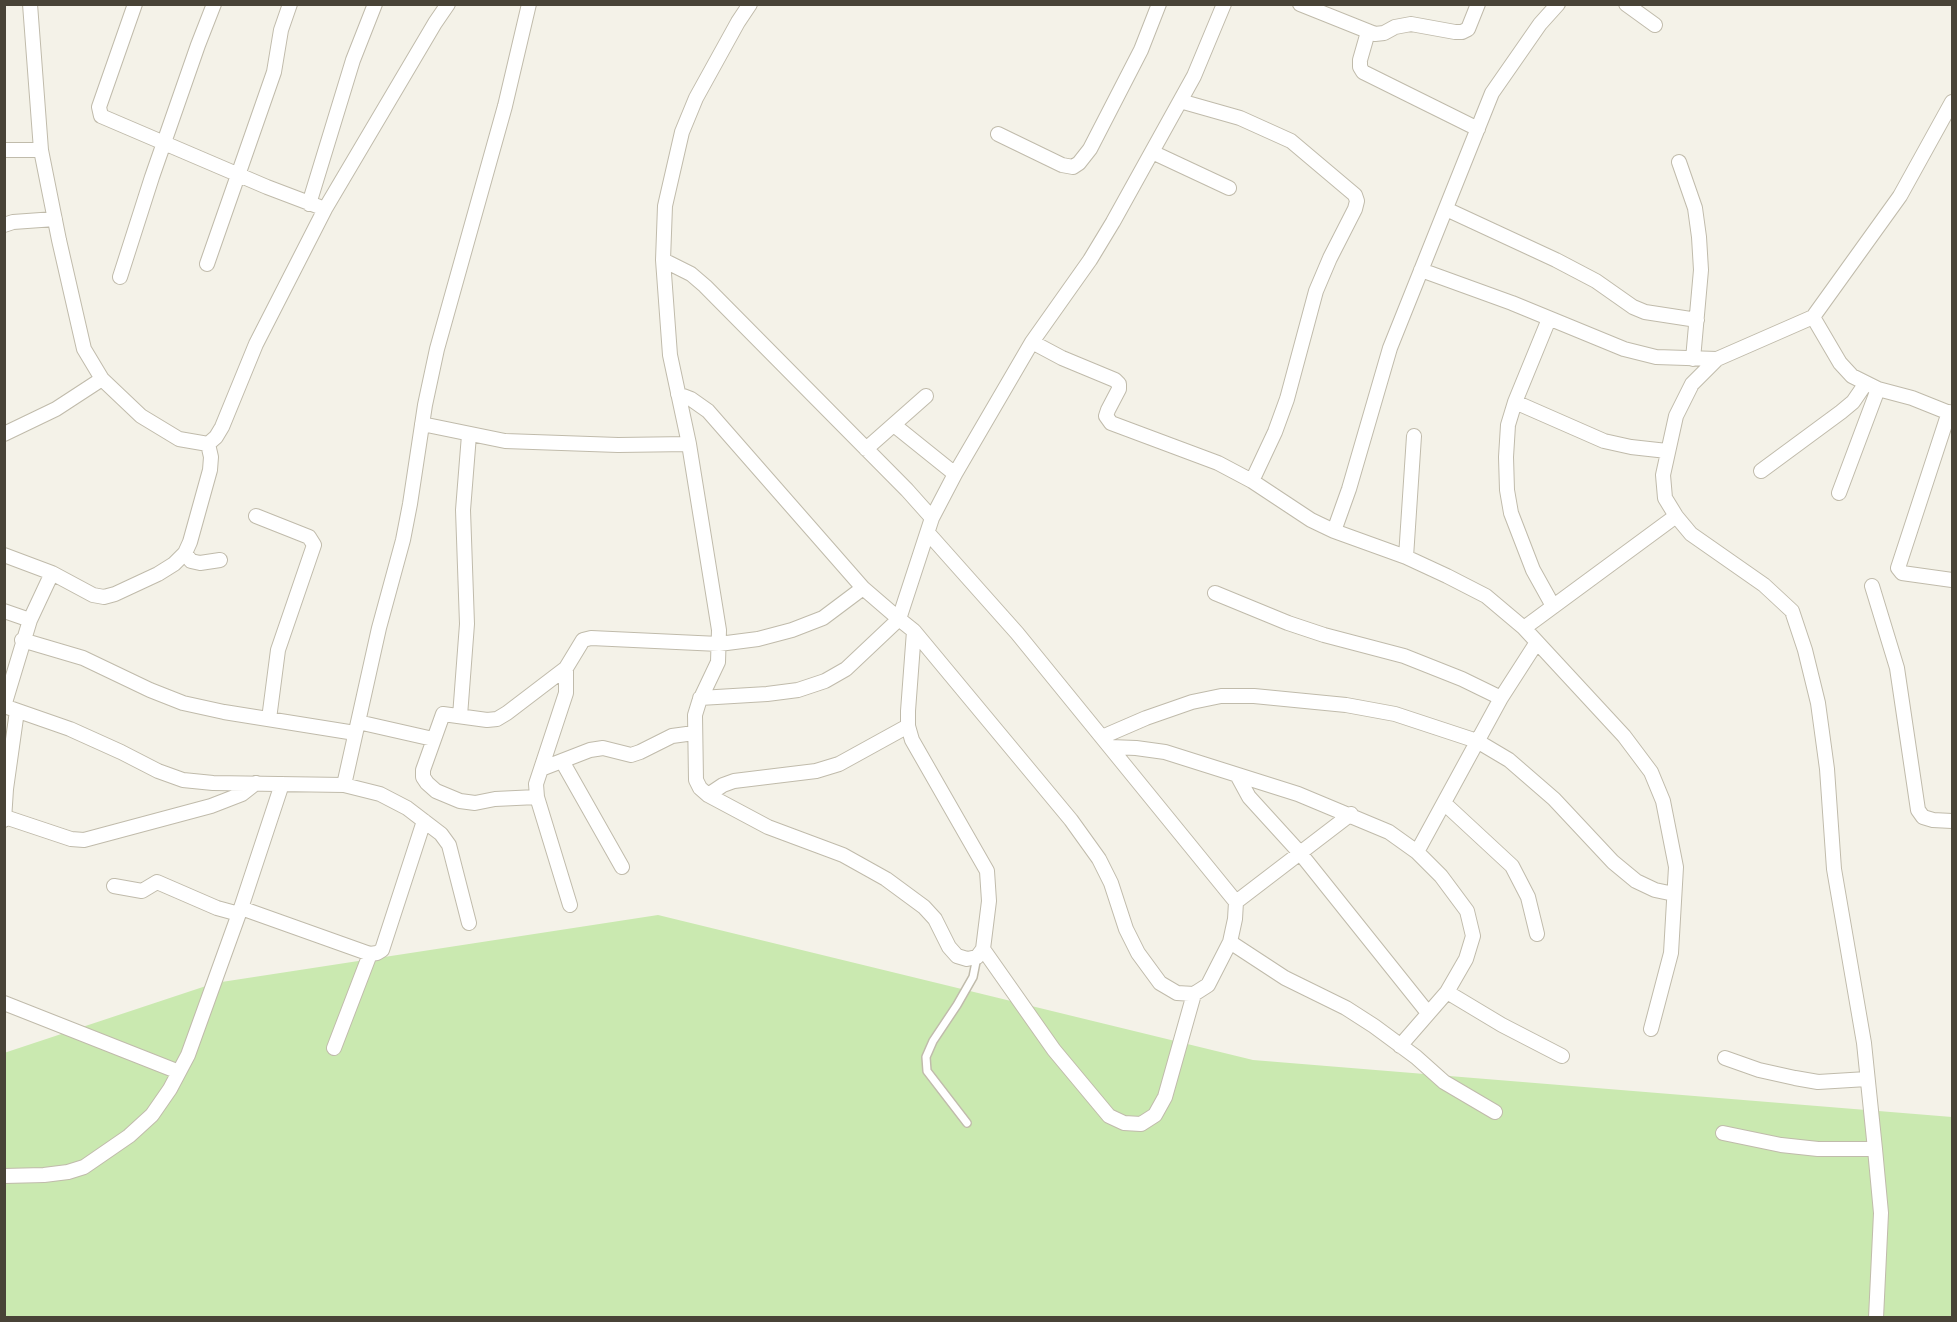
<!DOCTYPE html>
<style>
body{margin:0}
#map{position:relative;width:1957px;height:1322px;overflow:hidden;background:#f4f2e8;font-family:"Varela Round",sans-serif}
canvas{display:block}
.frame{position:absolute;inset:0;border:6px solid #484337;pointer-events:none}
</style>
<div id="map">
<canvas width="1957" height="1322"></canvas>
<div class="frame"></div>
</div>
<script>
const ctx = document.querySelector('canvas').getContext('2d');
ctx.lineJoin = 'round';
function fill(path, color) { ctx.fillStyle = color; ctx.fill(path, 'evenodd'); }
const shape = rows => new Path2D(rows.map(r => 'M' + r).join(''));
function strokePath(path, color, width, dash) { ctx.strokeStyle = color; ctx.lineWidth = width; ctx.lineCap = dash ? 'butt' : 'round'; ctx.setLineDash(dash || []); ctx.stroke(path); }
fill(shape([
 [658,915,1253,1060,1952,1117,1952,1317,5,1317,4,1053,215,983]
]), '#cae9b0');
const lane = shape([
 [967,1123,927,1071,926,1057,933,1041,957,1005,973,977,977,957]
]);
const street = shape([
 [30,4,41,150,59,240,84,349,102,379,141,416,179,439,208,444,216,437,222,427,256,344,325,209,435,23,448,4],
 [135,4,99,107,101,116,267,187,325,209],
 [750,4,738,22,696,98,682,132,665,206,663,260,670,355,689,444,719,630,718,662,699,702,695,715,696,780,700,788,708,795,768,827,843,855,886,879,924,907,935,919,949,947,957,956,967,959,977,957,983,949,989,901,987,871,912,740,908,726,908,711,914,631,899,619,932,518,955,474,1032,342,1090,260,1113,222,1194,76,1224,4],
 [1300,4,1375,34,1384,33,1395,27,1411,24,1455,32,1462,32,1468,29,1478,4],
 [1558,4,1540,24,1492,93,1390,348,1349,489,1334,531,1406,557,1447,576,1486,596,1524,628,1676,516],
 [1626,4,1655,25],
 [1368,32,1360,60,1360,67,1363,72,1478,129],
 [1180,101,1240,118,1291,141,1355,195,1357,201,1355,209,1330,258,1316,291,1287,399,1275,432,1252,481],
 [998,134,1062,165,1073,167,1079,163,1090,149,1141,50,1159,4],
 [4,150,41,150],
 [1152,152,1229,188],
 [1679,162,1695,208,1699,237,1701,270,1693,359],
 [309,204,353,60,375,4],
 [1446,209,1556,260,1596,281,1633,307,1645,312,1697,320],
 [4,225,13,222,55,219],
 [663,260,691,274,705,286,907,490,932,518],
 [207,264,274,72,281,30,290,4],
 [1421,270,1512,303,1624,349,1656,357,1717,359],
 [120,277,152,177,198,45,214,4],
 [1813,317,1840,363,1852,376,1878,389,1912,398,1952,414],
 [1549,319,1515,402,1508,425,1506,457,1507,490,1511,513,1533,570,1553,606],
 [1032,342,1062,358,1115,380,1119,384,1119,389,1108,410,1106,416,1111,423,1218,463,1252,481,1311,520,1334,531],
 [678,394,691,399,708,411,863,588,899,619,846,669,825,681,798,690,767,694,700,698],
 [1515,402,1604,441,1631,447,1667,451],
 [1949,412,1898,568,1902,573,1952,580],
 [422,424,505,441,618,445,689,444],
 [894,425,955,474],
 [4,434,56,409,102,379],
 [208,444,211,457,210,470,190,542,185,553,191,561,200,563,220,560],
 [866,449,926,396],
 [1761,471,1841,412,1853,402,1866,383],
 [1839,493,1878,389],
 [256,516,309,537,314,545,278,650,269,719],
 [4,555,52,573,93,595,104,597,115,594,158,574,174,564,185,553],
 [1406,557,1414,436],
 [1872,586,1897,668,1918,810,1923,817,1933,820,1952,821],
 [1215,593,1288,623,1324,635,1404,656,1462,679,1501,698],
 [4,611,30,620],
 [1524,628,1624,736,1651,772,1663,801,1676,867,1671,953,1651,1029],
 [914,631,1071,820,1099,859,1111,883,1126,929,1138,953,1160,983,1177,993,1194,994,1208,985,1230,942,1235,919,1236,902,1017,633,928,533],
 [22,640,83,658,150,690,183,703,224,712,355,733],
 [566,668,566,693,536,784,537,797,570,905],
 [4,706,70,729,121,752,158,771,183,780,213,783,344,785,380,794,407,808,441,834,449,845,469,923],
 [4,706,30,620,52,573],
 [460,716,467,624,463,510,469,435],
 [358,722,433,739],
 [1102,737,1146,718,1192,702,1221,696,1254,696,1346,705,1395,714,1477,741,1509,760,1554,799,1613,862,1636,881,1655,890,1674,894],
 [1110,747,1136,748,1165,752,1298,794,1389,832,1417,852,1441,876,1467,911,1473,936,1466,959,1447,992,1400,1046],
 [562,761,622,867],
 [541,769,590,750,603,748,631,755,640,752,672,736,694,733],
 [1237,775,1249,797,1300,853,1428,1013],
 [344,785,379,628,403,540,410,504,425,405,437,349,505,106,529,4],
 [708,795,723,785,734,781,816,771,839,764,908,726],
 [537,797,495,799,475,803,460,801,436,791,427,783,423,777,423,770,443,714,487,720,497,719,507,713,566,668,583,640,591,638,719,644,758,639,792,630,823,618,863,588],
 [1444,803,1512,866,1528,897,1537,934],
 [5,817,71,839,84,840,211,806,242,794,256,783],
 [4,820,6,789,17,711],
 [1417,852,1501,698,1537,642],
 [114,886,142,891,157,882,217,908,239,914],
 [1236,902,1351,814],
 [241,908,370,954,377,953,382,950,424,821],
 [1230,942,1285,978,1346,1008,1374,1026,1416,1057,1444,1082,1495,1112],
 [983,949,1054,1050,1109,1116,1124,1123,1141,1124,1155,1115,1165,1097,1194,994],
 [1447,992,1502,1025,1562,1056],
 [4,1003,179,1072],
 [334,1048,370,954],
 [1725,1058,1759,1070,1795,1078,1818,1082,1867,1079],
 [1723,1133,1781,1145,1818,1149,1875,1149],
 [4,1176,44,1175,68,1172,84,1167,129,1136,152,1115,170,1089,188,1055,241,908,282,784],
 [1876,1318,1881,1213,1875,1149,1864,1043,1834,869,1827,769,1818,703,1805,650,1792,611,1764,585,1691,534,1676,516,1665,498,1663,475,1676,416,1692,384,1717,359,1813,317,1900,196,1952,102]
]);
strokePath(lane, '#c0bbab', 10);
strokePath(street, '#c0bbab', 16);
strokePath(lane, '#fff', 7);
strokePath(street, '#fff', 14);
</script>
